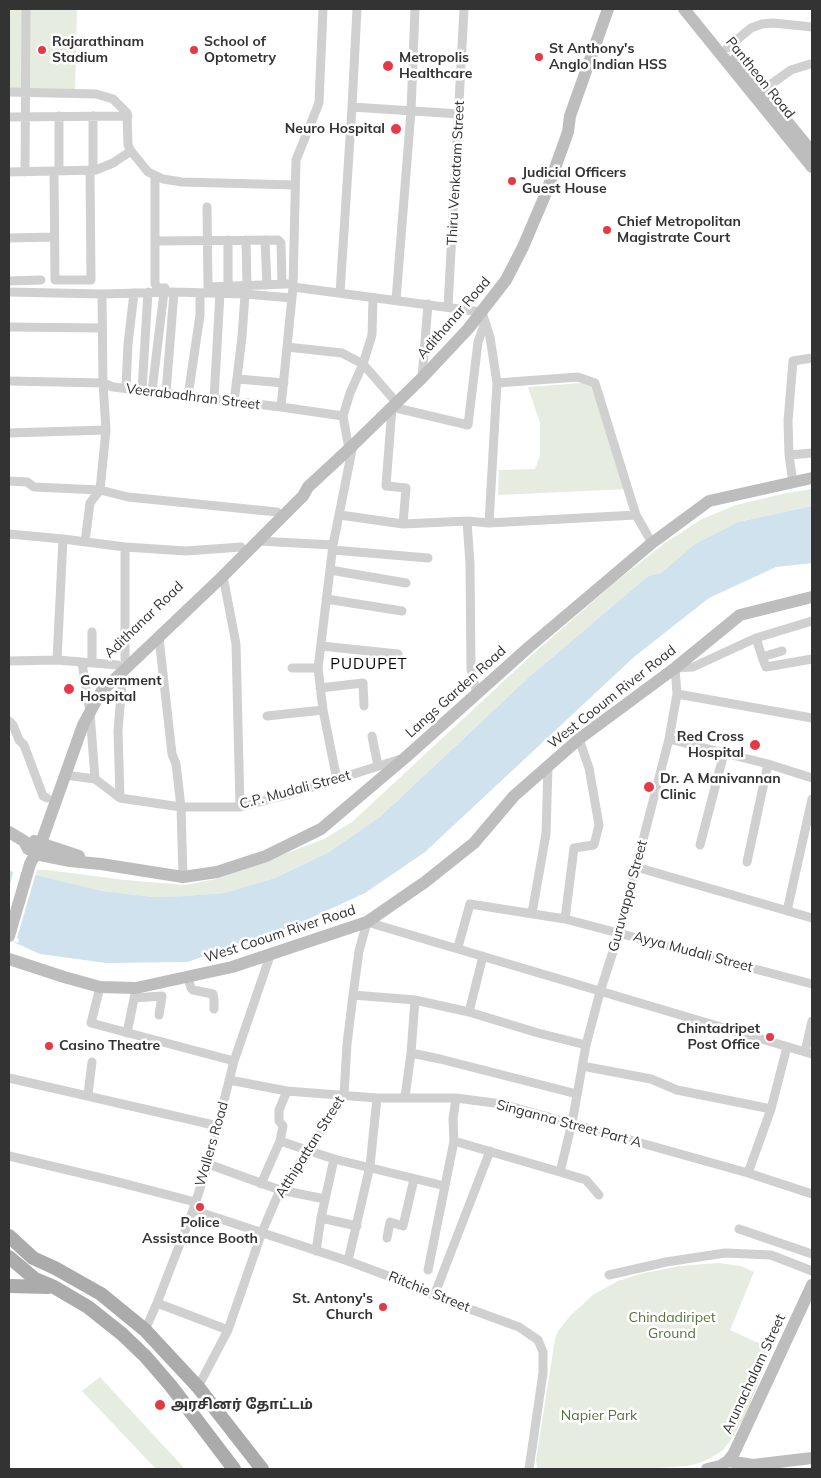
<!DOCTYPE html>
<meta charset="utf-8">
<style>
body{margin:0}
#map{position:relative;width:821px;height:1478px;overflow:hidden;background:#fff;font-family:Mulish,sans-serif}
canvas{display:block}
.frame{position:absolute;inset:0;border:10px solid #333;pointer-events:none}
</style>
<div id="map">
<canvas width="821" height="1478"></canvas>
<div class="frame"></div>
</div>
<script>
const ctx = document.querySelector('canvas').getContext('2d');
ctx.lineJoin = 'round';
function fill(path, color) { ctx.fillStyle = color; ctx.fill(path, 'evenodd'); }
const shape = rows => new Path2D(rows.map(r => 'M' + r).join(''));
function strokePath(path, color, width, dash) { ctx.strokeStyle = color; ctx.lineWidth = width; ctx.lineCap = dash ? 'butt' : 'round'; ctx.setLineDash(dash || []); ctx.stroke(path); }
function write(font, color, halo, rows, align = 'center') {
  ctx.font = font + ' Mulish,"Noto Sans Tamil",sans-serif'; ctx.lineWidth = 5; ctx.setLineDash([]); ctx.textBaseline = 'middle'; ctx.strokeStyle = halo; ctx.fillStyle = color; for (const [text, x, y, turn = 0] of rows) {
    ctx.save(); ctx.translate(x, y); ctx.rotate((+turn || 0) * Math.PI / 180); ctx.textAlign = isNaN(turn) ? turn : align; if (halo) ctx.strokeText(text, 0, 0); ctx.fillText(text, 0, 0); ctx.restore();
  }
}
fill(shape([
 [9,9,77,9,75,91,9,92],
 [582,383,591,386,628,489,498,495,499,470,535,469,540,456,540,423,528,387],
 [812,489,812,506,738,522,695,544,661,573,648,576,528,678,381,816,329,852,275,878,224,893,185,896,153,897,103,891,36,875,37,870,47,870,125,880,185,885,216,879,248,868,324,839,352,822,533,654,614,583,665,543,702,519,736,505,787,493],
 [718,1263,741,1266,754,1272,730,1330,772,1349,744,1418,730,1441,723,1450,709,1459,696,1464,687,1466,642,1469,537,1469,536,1460,555,1339,558,1331,571,1315,593,1295,618,1281,640,1274,680,1266],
 [100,1377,185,1469,156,1469,82,1391]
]), '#e6ecdf');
fill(shape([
 [812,506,812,563,776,567,709,598,634,657,425,852,365,893,291,927,187,962,106,963,40,954,9,940,9,870,16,874,36,875,103,891,153,897,185,896,224,893,275,878,329,852,381,816,528,678,648,576,661,573,695,544,738,522]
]), '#cfe2ee');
fill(shape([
 [14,870,36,873,17,938,19,939,18,943,9,940,9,887]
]), '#fff');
strokePath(shape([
 [727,48,751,28,762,24,773,23,812,27],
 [9,92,96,94,113,99,127,113,128,145,131,151,148,172,163,179,182,182,295,185],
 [757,94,791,70,810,64],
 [352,107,460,114],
 [59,116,59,171],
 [93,116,93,171],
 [9,117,128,116],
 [54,171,55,280,91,280,90,171],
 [9,172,96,170,113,163,131,151],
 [25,172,26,9],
 [155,176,155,284,158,288,165,288],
 [207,207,208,287,287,284],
 [9,238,54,237],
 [228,240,228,286],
 [246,240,247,286],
 [265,240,267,285],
 [155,241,278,240,281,243,282,284],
 [9,281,41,280],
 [293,287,482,312,490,337,497,383,489,523],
 [9,292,102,294,174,292,245,294,292,298],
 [340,293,352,107,357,9],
 [396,300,411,111,415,9],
 [448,307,464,9],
 [9,327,102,328],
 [287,347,342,353,363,364,396,402],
 [422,378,428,304],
 [238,379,284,383],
 [9,381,103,383,113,387,281,407,343,416],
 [497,383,578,377,595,383,636,515,652,543],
 [126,388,128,344,134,293],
 [142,390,148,292],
 [152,391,164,292],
 [166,393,174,292],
 [188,396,200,315,200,293],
 [214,399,220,293],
 [234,402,242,337,245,294],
 [281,407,293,287,296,160,319,103,323,9],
 [9,433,106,430],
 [349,449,343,416,350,393,363,364,372,335,373,298],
 [789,455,812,453],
 [9,481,27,482,34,487,100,490,128,497,277,512],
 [793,483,789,455,788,421,793,361,812,358],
 [340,515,403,524,467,521,489,523,636,515],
 [467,521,470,564,471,669,477,694],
 [403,524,406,488,386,486,392,407,468,425,478,342,485,322],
 [9,534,63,539,125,547,186,551,241,547],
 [258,541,333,545],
 [85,542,90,503,100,490,106,430,103,383,102,294],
 [125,547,125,659],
 [333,550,428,558],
 [330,570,406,583],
 [223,576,236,644,240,807],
 [326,599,402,611],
 [92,632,92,663],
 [159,638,172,754,176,764,181,807,183,877],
 [756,638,762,657,782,651],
 [321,646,398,654],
 [762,657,766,667,812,659],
 [57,660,63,539],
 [9,661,57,660,118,665],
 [82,663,90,712,95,779,120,798,181,807,240,807,287,795,401,759],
 [292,668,318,668],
 [320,688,363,683,364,706],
 [677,694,812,718],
 [267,716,323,710],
 [9,721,13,725,19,740,24,745,43,796,47,798],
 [372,736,378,766],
 [669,739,768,764,812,778],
 [65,775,95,779],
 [337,780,323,710,318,668,333,545,353,445],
 [120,798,118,731,123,670],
 [700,845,724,753],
 [747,862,768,764],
 [636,867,812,918],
 [787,911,812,799],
 [532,913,546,834,548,766],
 [565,919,574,848,594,845,599,825,589,768,579,739],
 [458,947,470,904,565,919,812,984],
 [188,978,191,988,193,990,213,994,214,999,214,1009],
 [100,987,91,1023,234,1061],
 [353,995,415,1000,469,1012,538,1033,586,1045],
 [134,998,162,996,159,1015],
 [469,1012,483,956],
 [127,1033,135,994],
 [805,1052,812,1021],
 [411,1053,440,1059,577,1094],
 [582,1066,651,1079,677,1090,771,1109],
 [9,1078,218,1126],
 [229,1080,287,1091,377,1098,456,1098,502,1104,748,1173,812,1194],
 [88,1095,92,1062],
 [405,1097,411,1053,415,1000],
 [280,1141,334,1159,445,1186],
 [454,1141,560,1172],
 [9,1156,118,1182,195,1202],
 [208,1164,280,1190,325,1199],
 [748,1173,771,1109,787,1047],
 [261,1184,280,1141,283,1126,279,1121,279,1110,287,1091],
 [599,1195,586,1180,560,1172,572,1123,586,1045,600,992,619,933,669,739,677,694,675,668,693,667,756,638,812,621],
 [193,1210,348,1261,423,1289,434,1296,519,1327,538,1340,543,1352,543,1373,529,1469],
 [321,1218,357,1226],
 [739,1229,812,1254],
 [387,1238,390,1222,403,1226,414,1179],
 [316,1251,321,1218,334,1159],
 [348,1261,370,1166,377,1098],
 [428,1270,454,1141,453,1119,456,1098],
 [609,1275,666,1262,725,1253,771,1255,812,1271],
 [434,1296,490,1151],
 [157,1303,228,1330],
 [145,1330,157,1303,193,1210,208,1164,234,1061,270,956],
 [198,1387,228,1330,262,1232,280,1190,309,1150,344,1095,347,1044,353,995,359,951,367,922,812,1054]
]), '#d0d0d0', 9);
strokePath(shape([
 [684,9,812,167],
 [736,59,812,152],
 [9,832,24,841,28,849,40,855,70,861,101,864,183,877,217,872,266,856,321,829,406,757,529,647,652,543,709,501,812,478],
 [34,841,79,856],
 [9,936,30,864,41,843,83,725,101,692,223,576,303,496,308,487,349,449,422,378,468,329,506,280,523,247,546,193,568,132,570,116,608,9],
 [9,959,64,977,100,987,136,988,232,967,367,922,425,882,474,843,514,796,579,739,675,668,740,615,812,597],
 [728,1461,753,1465,812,1458],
 [707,1469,720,1466,728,1461,734,1453,812,1285]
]), '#bdbdbd', 12);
strokePath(shape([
 [9,1236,33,1258,55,1268,101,1294,145,1330,198,1387,262,1469],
 [9,1257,35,1279,54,1287,88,1307,122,1334,146,1357,171,1386,234,1469],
 [9,1286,48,1287]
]), '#ababab', 14);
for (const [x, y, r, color] of [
 [42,50,5,"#e63946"],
 [194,50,5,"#e63946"],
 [539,57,5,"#e63946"],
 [388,66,6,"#e63946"],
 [396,129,6,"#e63946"],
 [512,181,5,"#e63946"],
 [607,230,5,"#e63946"],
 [69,689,6,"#e63946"],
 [755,745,6,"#e63946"],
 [649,787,6,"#e63946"],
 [770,1037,5,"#e63946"],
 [49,1046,5,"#e63946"],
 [200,1207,5,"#e63946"],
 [383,1307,5,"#e63946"],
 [160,1405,6,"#e63946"]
]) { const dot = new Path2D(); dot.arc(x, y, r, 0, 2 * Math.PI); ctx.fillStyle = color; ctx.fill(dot); strokePath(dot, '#fff', 2); }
write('bold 14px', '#333', '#fff', [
 ["Rajarathinam",52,42],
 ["Stadium",52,58],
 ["School of",204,42],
 ["Optometry",204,58],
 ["St Anthony's",549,49],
 ["Anglo Indian HSS",549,65],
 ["Metropolis",399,58],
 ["Healthcare",399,74],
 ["Neuro Hospital",385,129,"right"],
 ["Judicial Officers",522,173],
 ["Guest House",522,189],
 ["Chief Metropolitan",617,222],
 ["Magistrate Court",617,238],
 ["Government",80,681],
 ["Hospital",80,697],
 ["Red Cross",744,737,"right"],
 ["Hospital",744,753,"right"],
 ["Dr. A Manivannan",660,779],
 ["Clinic",660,795],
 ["Chintadripet",760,1029,"right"],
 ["Post Office",760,1045,"right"],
 ["Casino Theatre",59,1046],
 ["Police",200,1223,"center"],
 ["Assistance Booth",200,1239,"center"],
 ["St. Antony's",373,1299,"right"],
 ["Church",373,1315,"right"],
 ["அரசினர் தோட்டம்",171,1405]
], 'left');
write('14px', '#333', '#fff', [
 ["Pantheon Road",760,78,51],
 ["Thiru Venkatam Street",456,173,-87],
 ["Adithanar Road",454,318,-49],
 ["Veerabadhran Street",193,397,7],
 ["Adithanar Road",144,620,-44],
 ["Langs Garden Road",456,692,-42],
 ["West Cooum River Road",612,697,-38],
 ["C.P. Mudali Street",295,790,-15],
 ["Guruvappa Street",628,896,-75],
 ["West Cooum River Road",280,934,-18],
 ["Ayya Mudali Street",693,952,15],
 ["Singanna Street Part A",569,1124,15],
 ["Wallers Road",212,1144,-74],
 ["Atthipattan Street",310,1147,-58],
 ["Ritchie Street",429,1292,22],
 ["Arunachalam Street",754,1374,-65]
]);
write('14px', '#56703f', '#fff', [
 ["Chindadiripet",672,1318],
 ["Ground",672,1334],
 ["Napier Park",599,1416]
]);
ctx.letterSpacing = '1px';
write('15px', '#000', '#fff', [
 ["PUDUPET",369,664]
]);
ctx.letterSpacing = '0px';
</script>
